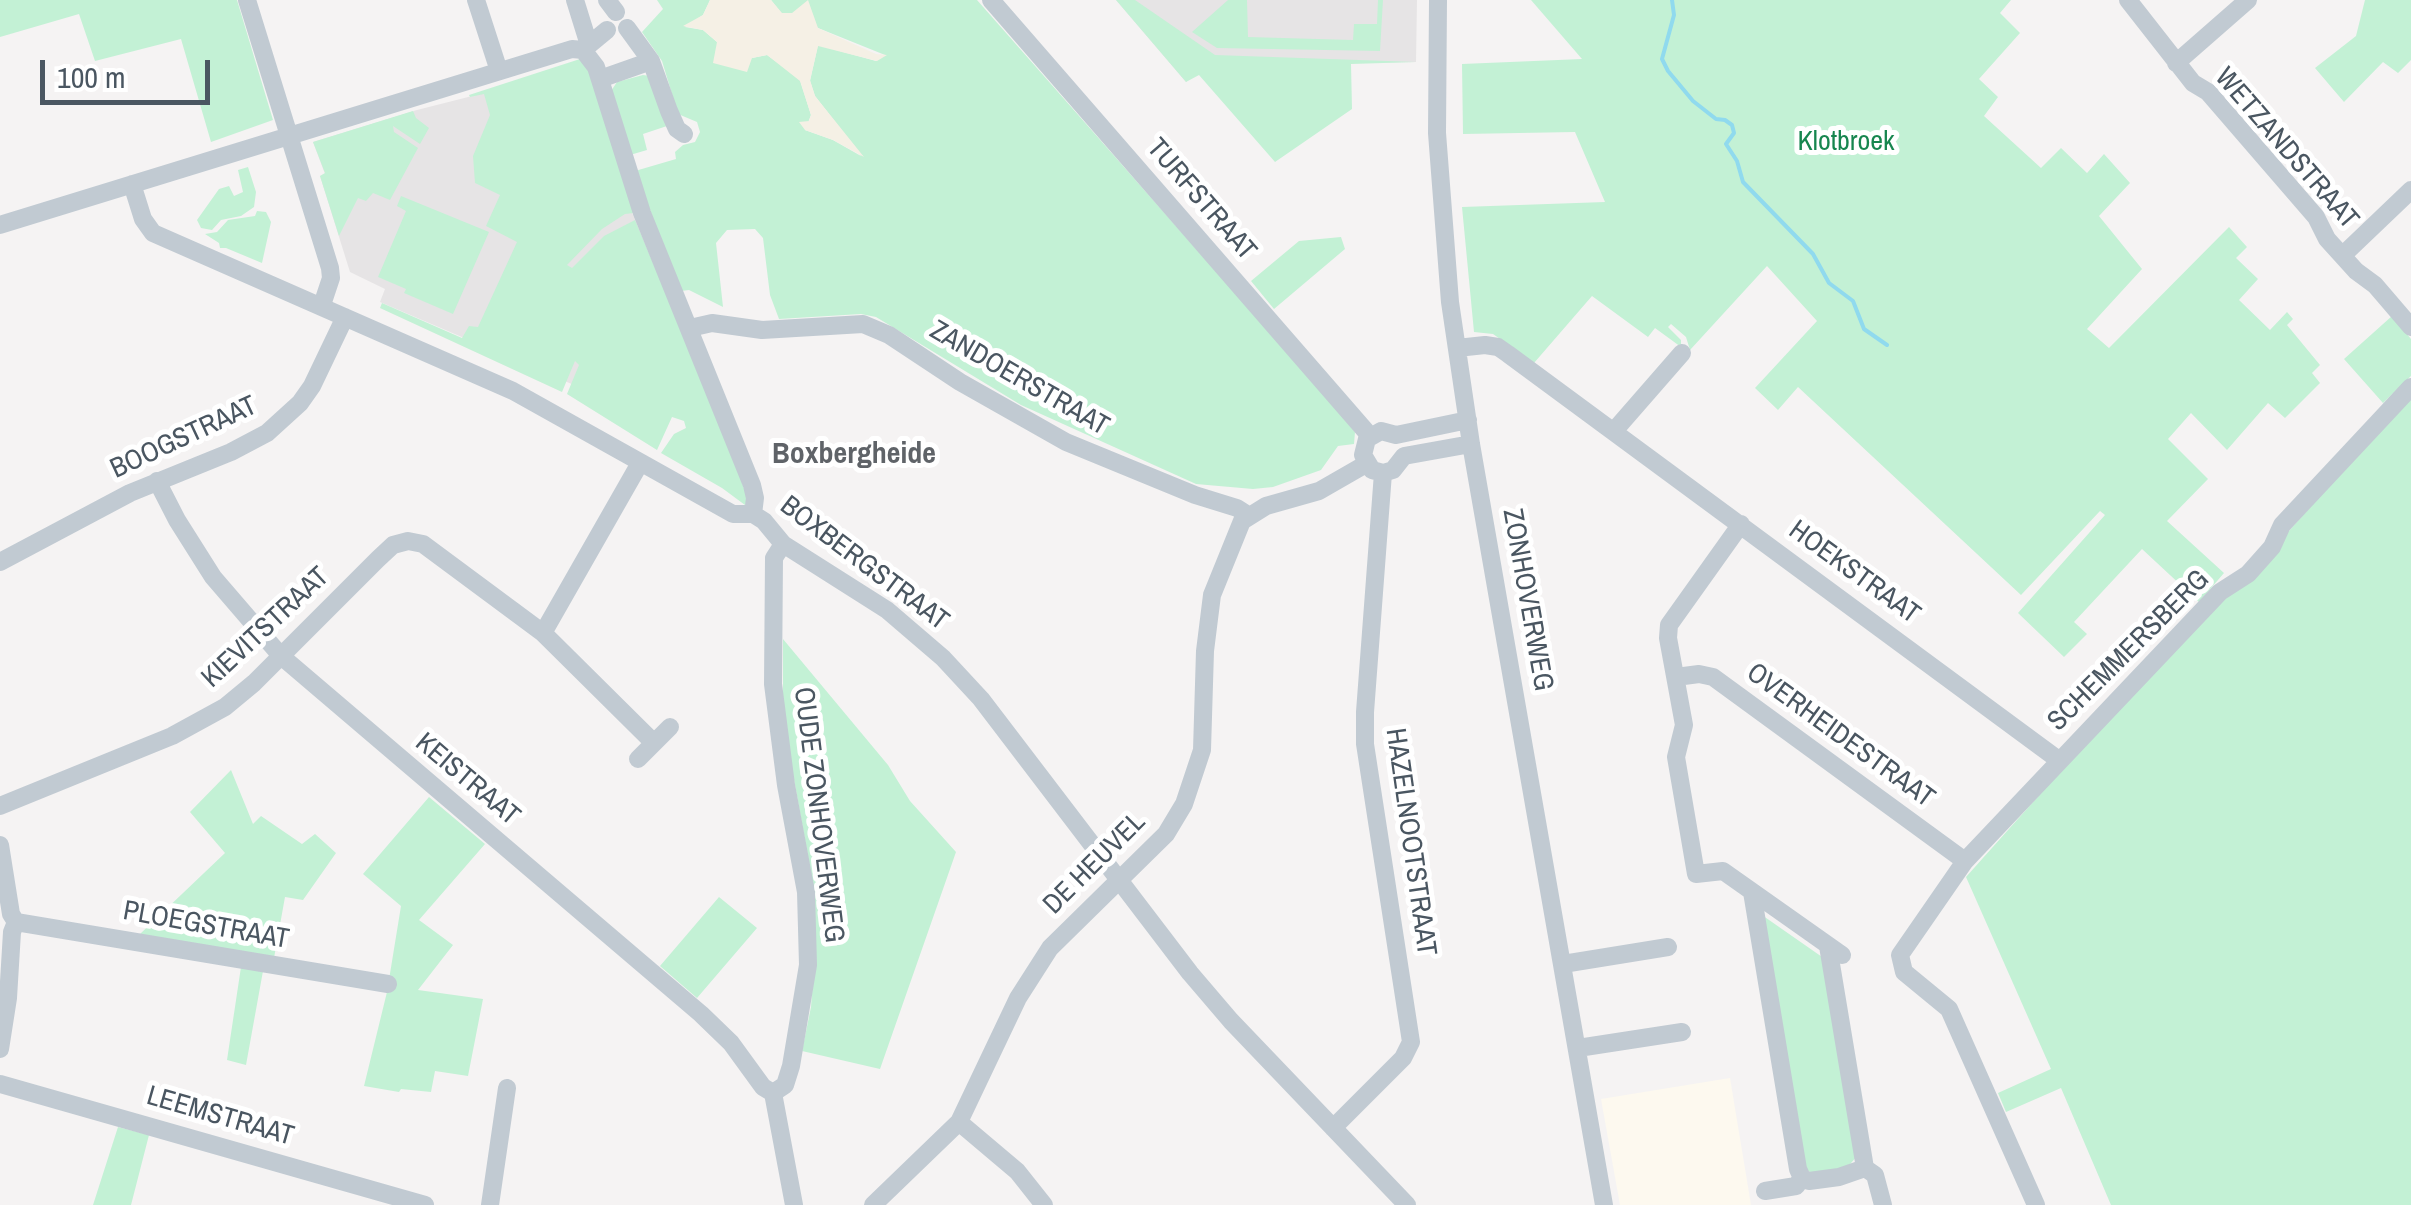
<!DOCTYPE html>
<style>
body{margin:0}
#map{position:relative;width:2411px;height:1205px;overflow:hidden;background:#f5f3f3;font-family:"Archivo Narrow",sans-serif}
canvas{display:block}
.scale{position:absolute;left:40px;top:60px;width:170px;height:45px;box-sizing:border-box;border:5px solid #4a5661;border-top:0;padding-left:12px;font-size:30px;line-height:35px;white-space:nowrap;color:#4a5661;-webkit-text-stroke:8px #fff;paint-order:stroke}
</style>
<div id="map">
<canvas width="2411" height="1205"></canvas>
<div class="scale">100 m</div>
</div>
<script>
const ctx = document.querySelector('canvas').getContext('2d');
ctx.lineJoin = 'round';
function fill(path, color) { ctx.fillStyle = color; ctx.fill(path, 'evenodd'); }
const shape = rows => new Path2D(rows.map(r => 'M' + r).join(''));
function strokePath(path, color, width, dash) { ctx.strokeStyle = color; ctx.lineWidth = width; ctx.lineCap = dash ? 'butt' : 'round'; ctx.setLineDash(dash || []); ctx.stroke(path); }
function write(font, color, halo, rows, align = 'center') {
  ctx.font = font + ' "Archivo Narrow",sans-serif'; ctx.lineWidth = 10; ctx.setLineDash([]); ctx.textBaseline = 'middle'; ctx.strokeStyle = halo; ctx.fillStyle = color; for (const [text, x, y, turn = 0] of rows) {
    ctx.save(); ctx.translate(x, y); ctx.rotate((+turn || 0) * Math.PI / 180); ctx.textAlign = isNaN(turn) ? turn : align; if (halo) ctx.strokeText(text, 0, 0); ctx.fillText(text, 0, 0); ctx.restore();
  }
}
fill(shape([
 [1730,1078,1751,1205,1620,1205,1601,1099]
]), '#fdf9ef');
fill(shape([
 [1116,0,1417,0,1416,62,1205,65,1186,82],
 [484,93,631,210,646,246,581,388,380,302,385,289,350,272,320,176,325,174,313,142,417,110]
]), '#e6e4e5');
fill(shape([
 [0,0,237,0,273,120,211,142,181,39,95,61,79,14,0,37],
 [657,0,710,0,703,15,685,27,703,30,717,42,752,58,767,55,786,68,800,80,811,115,805,130,833,140,861,156,815,96,810,81,818,45,876,61,885,55,818,28,792,13,781,13,771,0,977,0,1322,392,1355,432,1354,444,1338,446,1321,470,1273,487,1253,489,1196,484,1021,405,876,317,861,314,779,319,770,295,763,238,755,229,727,230,716,243,723,307,689,290,681,291,635,171,676,159,675,152,683,145,695,142,700,132,697,122,678,114,662,61,642,32,663,9],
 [1116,0,1135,0,1215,55,1416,62,1351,64,1352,109,1275,162,1199,75,1186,82],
 [1228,0,1247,0,1248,37,1353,40,1354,24,1377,24,1378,0,1383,0,1380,51,1217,48,1192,32],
 [1531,0,2011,0,2000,13,2020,33,1979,79,1998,97,1984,116,2041,168,2061,148,2087,173,2104,154,2130,183,2099,216,2142,269,2087,329,2109,348,2229,227,2247,247,2236,258,2258,279,2239,300,2270,330,2287,312,2293,319,2287,325,2320,365,2312,373,2320,383,2285,418,2268,403,2227,450,2191,413,2168,439,2208,479,2167,521,2224,573,2199,602,2142,549,2074,622,2087,634,2064,657,2018,613,2105,515,2100,511,2021,595,1798,387,1778,410,1755,388,1817,321,1767,266,1690,350,1686,337,1671,324,1668,327,1681,340,1681,347,1655,328,1648,337,1592,296,1534,363,1493,334,1474,332,1462,207,1605,202,1575,132,1463,134,1462,64,1582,59],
 [2365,0,2411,0,2411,60,2398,73,2383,62,2344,102,2315,68,2356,36],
 [580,59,588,68,634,213,625,214,602,229,567,265,572,268,604,236,635,220,724,431,748,500,745,505,722,488,661,453,674,434,686,428,684,421,672,417,657,450,567,394,579,365,575,361,562,392,380,308,382,303,462,338,469,326,478,327,517,242,486,226,500,195,475,183,473,156,490,115,484,94,470,97,469,95],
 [643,75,650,76,667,126,643,134,647,150,630,155,611,91,617,82],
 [413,111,416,118,429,128,420,144,393,126,394,132,418,148,390,200,373,193,366,201,358,198,339,236,320,176,325,173,313,142],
 [248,167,256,192,254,207,241,216,221,220,212,230,201,228,197,220,219,189,229,186,234,196,243,192,238,170],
 [401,196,489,232,453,314,404,293,406,289,378,277,406,211,397,206],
 [257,211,266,212,271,222,262,263,226,248,220,248,219,243,205,234,217,232,228,220,255,216],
 [1341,237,1345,249,1274,309,1251,281,1299,241],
 [2392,316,2411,339,2411,376,2383,403,2344,359],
 [2411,394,2411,1205,2111,1205,2061,1088,2006,1112,1998,1093,2051,1069,1966,877,2076,754,2288,532],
 [783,639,888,765,910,801,956,852,880,1069,802,1051,811,1007,815,952,813,884,783,719],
 [231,770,253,824,261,816,302,844,315,834,336,853,303,900,285,897,274,958,140,934,225,853,190,812],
 [429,797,485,844,419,920,453,945,418,990,483,999,468,1076,435,1071,431,1092,401,1089,399,1092,364,1086,387,992,401,906,363,874],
 [719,897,757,928,697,998,660,966],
 [1759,913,1825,959,1857,1156,1846,1169,1815,1174,1806,1170],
 [241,967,263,971,246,1065,227,1060],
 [118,1127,149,1135,131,1205,93,1205]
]), '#c3f1d5');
fill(shape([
 [710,0,771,0,782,13,792,13,808,0,818,28,876,54,887,55,877,61,818,46,810,80,815,96,864,157,833,140,805,130,799,122,809,121,811,115,800,81,767,55,752,58,747,72,713,63,717,42,703,30,683,26,703,15]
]), '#f5f0e5');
strokePath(shape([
 [1672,0,1674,15,1662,59,1668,71,1693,101,1716,119,1725,120,1732,125,1734,133,1726,144,1737,161,1743,182,1813,254,1829,283,1853,301,1864,329,1887,345]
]), '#90daee', 4);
strokePath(shape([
 [247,0,330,268,331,278,322,305],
 [476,0,499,71],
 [575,0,589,45],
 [607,0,616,12],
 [991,0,1370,436],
 [1438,0,1437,133,1450,302,1471,444,1604,1205],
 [2128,0,2193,83,2208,92,2316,217,2327,239,2356,271,2375,285,2411,327],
 [627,28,651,61,669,111,677,129,684,134],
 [584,49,607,30],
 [583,50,596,67,642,213,752,485,755,498,753,514],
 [2176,63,2248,0],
 [600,79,651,61],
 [132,184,143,219,153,233,513,391,733,514,753,514,764,521,783,544,887,610,943,658,981,699,1190,973,1231,1021,1407,1205],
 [0,225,572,49,583,50],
 [2343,255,2411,190],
 [690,328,712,323,762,330,863,324,889,335,960,382,1066,442,1195,495,1237,508,1248,515],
 [1457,348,1485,345,1498,347,1508,354,2060,761],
 [1468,420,1396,435,1381,431,1367,439,1363,455,1372,470,1383,473,1393,470,1404,456,1471,444],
 [1614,431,1682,353],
 [157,481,177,520,213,577,281,656,701,1014,731,1043,763,1087,773,1093],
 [1741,524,1669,625,1668,638,1684,725,1676,757,1696,874,1723,871,1842,955],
 [0,562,130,493,231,452,267,433,300,403,312,386,345,317],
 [543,633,640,463],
 [1676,677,1699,674,1713,677,1965,861],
 [638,759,670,727],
 [0,806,172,736,225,707,254,683,378,559,393,545,408,541,423,544,543,633,654,743],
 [0,845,11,914,16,922,12,932,8,998,0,1049],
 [1752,892,1798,1169,1802,1178,1809,1181,1839,1177,1865,1168],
 [16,922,388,984],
 [1828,946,1865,1168,1875,1175,1883,1205],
 [1563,964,1668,947],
 [1578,1048,1682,1032],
 [0,1084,425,1205],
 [773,1093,785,1085,791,1066,808,965,806,892,786,785,773,684,774,558,783,544],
 [773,1093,794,1205],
 [959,1122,1017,1171,1044,1205],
 [1333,1128,1403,1058,1411,1042,1365,744,1365,712,1383,473],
 [1765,1191,1796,1186,1802,1178],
 [490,1205,507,1088],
 [873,1205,959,1122,1018,998,1050,948,1166,834,1184,804,1202,750,1205,651,1212,595,1242,521,1266,506,1319,491,1366,464],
 [2036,1205,1949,1009,1904,972,1900,955,1965,861,2220,592,2248,574,2272,547,2282,525,2411,387]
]), '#c1cad2', 18);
write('28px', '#17864f', '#fff', [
 ["Klotbroek",1846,142]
]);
write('28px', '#4a5661', '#fff', [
 ["WETZANDSTRAAT",2286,149,49],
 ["TURFSTRAAT",1201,200,49],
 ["ZANDOERSTRAAT",1019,379,30],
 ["BOOGSTRAAT",184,438,-25],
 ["BOXBERGSTRAAT",864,564,37],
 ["HOEKSTRAAT",1854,573,36],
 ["ZONHOVERWEG",1527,600,80],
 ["KIEVITSTRAAT",266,628,-43],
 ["SCHEMMERSBERG",2129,651,-45],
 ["OVERHEIDESTRAAT",1840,736,36],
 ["KEISTRAAT",467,780,40],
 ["OUDE ZONHOVERWEG",818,815,83],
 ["HAZELNOOTSTRAAT",1410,842,82],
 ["DE HEUVEL",1095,864,-45],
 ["PLOEGSTRAAT",206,926,10],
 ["LEEMSTRAAT",220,1117,16]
]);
write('bold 30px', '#5f6368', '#fff', [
 ["Boxbergheide",854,455]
]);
</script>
